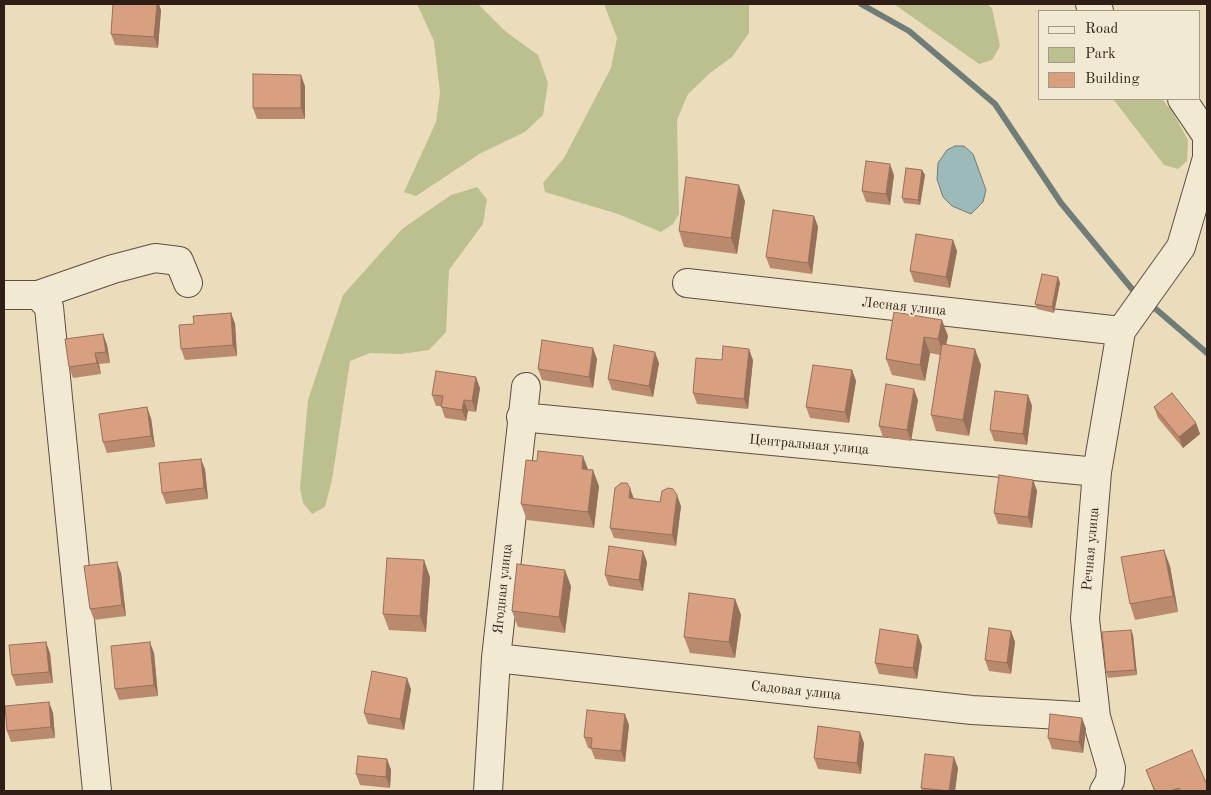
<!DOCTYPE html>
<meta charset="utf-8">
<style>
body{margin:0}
#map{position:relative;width:1211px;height:795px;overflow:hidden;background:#ebddbc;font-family:"Old Standard TT",serif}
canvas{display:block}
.frame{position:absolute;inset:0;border:5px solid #2f1e16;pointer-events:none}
.legend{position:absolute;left:1038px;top:10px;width:162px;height:90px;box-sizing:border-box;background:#f2e9d3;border:1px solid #a49887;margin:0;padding:6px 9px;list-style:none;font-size:15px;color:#2f1e16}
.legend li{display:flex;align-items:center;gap:10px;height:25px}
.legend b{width:25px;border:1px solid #a49887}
</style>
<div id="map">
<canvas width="1211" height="795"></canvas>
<div class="frame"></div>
<ul class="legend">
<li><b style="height:6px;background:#f2e9d3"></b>Road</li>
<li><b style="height:14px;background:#bbc08e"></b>Park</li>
<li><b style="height:14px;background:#d8a080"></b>Building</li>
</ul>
</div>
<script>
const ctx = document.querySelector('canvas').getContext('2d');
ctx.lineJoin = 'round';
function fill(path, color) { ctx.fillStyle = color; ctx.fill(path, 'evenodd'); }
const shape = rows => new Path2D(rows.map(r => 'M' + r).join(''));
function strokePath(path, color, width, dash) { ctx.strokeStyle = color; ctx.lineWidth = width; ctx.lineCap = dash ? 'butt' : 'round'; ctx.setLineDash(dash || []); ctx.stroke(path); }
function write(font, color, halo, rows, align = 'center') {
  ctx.font = font + ' "Old Standard TT",serif'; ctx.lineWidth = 4; ctx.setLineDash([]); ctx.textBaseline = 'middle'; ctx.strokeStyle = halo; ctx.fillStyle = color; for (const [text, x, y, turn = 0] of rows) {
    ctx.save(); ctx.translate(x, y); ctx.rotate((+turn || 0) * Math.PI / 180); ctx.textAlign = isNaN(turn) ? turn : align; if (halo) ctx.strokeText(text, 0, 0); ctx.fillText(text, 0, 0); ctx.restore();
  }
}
fill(shape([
 [417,4,478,4,505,31,538,55,548,83,543,115,525,132,481,153,416,196,404,192,436,122,440,93,434,41],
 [604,4,749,4,749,33,732,57,710,73,688,94,677,120,679,214,673,224,661,232,618,214,545,192,543,183,564,158,611,68,617,38],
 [894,4,987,4,992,8,1000,46,992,60,979,64],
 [1113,99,1162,99,1172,111,1188,140,1187,161,1178,169,1164,165],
 [477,187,487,199,483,224,449,270,446,332,429,350,401,354,370,353,350,361,332,480,325,507,312,514,303,503,300,488,308,400,343,295,402,229,451,195]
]), '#bbc08e');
const water = shape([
 [955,146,964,146,973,154,986,190,983,202,971,214,952,206,943,197,937,179,938,163,947,150,955,146]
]);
fill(water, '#9cbaba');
strokePath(water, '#707c78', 1);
strokePath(shape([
 [861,4,909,31,995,104,1061,203,1132,289],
 [1150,304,1207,353]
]), '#707c78', 6);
const minor = shape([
 [1090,4,1099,11],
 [687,283,1121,331],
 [4,295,38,295,49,307,97,791],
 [38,295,113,269,155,258,179,261,188,283],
 [521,417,1097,472],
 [496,658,972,710,1096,717],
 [488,791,496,658,526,387],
 [1104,791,1110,781,1111,768,1096,717,1085,619,1097,472,1121,331,1181,247,1207,158,1207,136,1182,99]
]);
strokePath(minor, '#5e4e40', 30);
strokePath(minor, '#f2e9d3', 28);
fill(shape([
 [161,10,158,48,115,45,111,34],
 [305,86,305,119,257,119,253,108],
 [922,170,925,175,920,205,904,203,902,198],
 [894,175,890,205,866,202,862,191],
 [745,201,737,254,684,247,679,231],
 [814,216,818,227,812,274,770,268,766,257],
 [953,240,957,251,950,288,914,282,910,271],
 [1058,277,1060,283,1054,313,1037,309,1035,304],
 [894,312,948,336,946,344,981,365,969,436,936,431,931,415,940,355,930,353,925,381,892,375,886,359],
 [231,313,235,324,237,356,185,360,181,349],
 [103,334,107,345,110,363,99,364,101,374,73,378,69,367],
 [597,359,593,388,542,380,538,369],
 [753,360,748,409,697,404,693,393],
 [659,363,653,397,612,390,608,379],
 [852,370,856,381,849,423,810,418,806,407],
 [480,388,476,412,468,411,466,421,445,418,441,406,436,406,432,395],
 [1028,395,1032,406,1027,445,994,441,990,430],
 [918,400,911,441,883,437,879,426],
 [1154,407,1196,423,1200,434,1183,448,1158,418],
 [151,418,155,447,107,453,103,442],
 [205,469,208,499,166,504,162,493],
 [588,470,599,486,594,528,527,520,521,504],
 [1033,480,1037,491,1032,528,998,524,994,513],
 [634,499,681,506,676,546,614,538,610,528],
 [647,562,643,591,609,586,605,575],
 [1170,566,1178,612,1135,620,1130,604],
 [121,573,126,616,94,620,90,609],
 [430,577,426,632,389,630,383,614],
 [571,586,565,633,518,627,512,611],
 [735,599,741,615,735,658,690,653,684,637],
 [1131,630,1133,635,1137,675,1108,678,1106,672],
 [1011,631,1015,642,1011,674,989,671,985,660],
 [922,646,917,679,879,674,875,663],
 [50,653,53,683,16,686,12,675],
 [154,653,158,696,119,700,115,689],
 [411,689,404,730,368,724,364,713],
 [49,702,53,713,55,738,11,742,7,731],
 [1082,718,1086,729,1083,753,1052,749,1048,738],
 [629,725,625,762,595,759,591,749,588,748,584,737],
 [864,743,861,774,818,769,814,758],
 [387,759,391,770,390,788,360,785,356,774],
 [958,768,955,791,922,791,921,788],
 [1146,770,1207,791,1154,791]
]), '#ba8a6e');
fill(shape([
 [157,4,159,4,161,10,158,48,154,37],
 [301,75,305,86,305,119,301,108],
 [890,164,894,175,890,205,886,194],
 [922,170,925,175,920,205,918,200],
 [739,185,745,201,737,254,731,238],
 [814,216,818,227,812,274,808,263],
 [953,240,957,251,950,288,946,277],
 [1058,277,1060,283,1054,313,1052,307],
 [231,313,235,324,237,356,233,345],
 [942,320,948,336,944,355,938,339],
 [103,334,107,345,110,363,106,352],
 [924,337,930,353,925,381,920,365],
 [593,348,597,359,593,388,589,377],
 [749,349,753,360,748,409,744,399],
 [975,349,981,365,969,436,963,420],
 [655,352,659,363,653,397,649,386],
 [95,353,99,364,101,374,97,363],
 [852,370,856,381,849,423,845,412],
 [476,377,480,388,476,412,472,401],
 [914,389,918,400,911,441,907,430],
 [1028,395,1032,406,1027,445,1023,434],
 [464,400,468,411,466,421,462,410],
 [147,407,151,418,155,447,151,436],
 [1196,423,1200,434,1183,448,1179,437],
 [583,456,589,472,582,469],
 [201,459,205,469,208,499,204,488],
 [593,470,599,486,594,528,588,512],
 [1033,480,1037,491,1032,528,1028,517],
 [630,488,634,499,629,498],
 [677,495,681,506,676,546,672,535],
 [1164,550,1170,566,1178,612,1173,596],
 [643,551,647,562,643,591,639,580],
 [424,560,430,577,426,632,420,616],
 [117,562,121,573,126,616,122,605],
 [565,570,571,586,565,633,559,617],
 [735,599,741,615,735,658,729,642],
 [1131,630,1133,635,1137,675,1135,670],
 [1011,631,1015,642,1011,674,1007,663],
 [918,635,922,646,917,679,913,668],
 [46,642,50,653,53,683,49,672],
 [150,642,154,653,158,696,154,685],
 [407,678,411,689,404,730,400,719],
 [49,702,53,713,55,738,51,727],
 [625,714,629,725,625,762,621,751],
 [1082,718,1086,729,1083,753,1079,742],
 [860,732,864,743,861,774,857,763],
 [954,757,958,768,955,791,949,791],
 [387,759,391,770,390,788,386,777]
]), '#97705a');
const building = shape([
 [113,4,157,4,154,37,111,34,113,4],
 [253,74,301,75,301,108,253,108,253,74],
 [866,161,890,164,886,194,862,191,866,161],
 [906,168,922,170,918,200,902,198,906,168],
 [686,177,739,185,731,238,679,231,686,177],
 [773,210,814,216,808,263,766,257,773,210],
 [916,234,953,240,946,277,910,271,916,234],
 [1042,274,1058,277,1052,307,1035,304,1042,274],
 [894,312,942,320,938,339,924,337,920,365,886,359,894,312],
 [231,313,233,345,181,349,179,325,194,324,193,316,231,313],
 [103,334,106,352,95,353,97,363,69,367,65,339,103,334],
 [542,340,593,348,589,377,538,369,542,340],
 [942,344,975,349,963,420,931,415,942,344],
 [614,345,655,352,649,386,608,379,614,345],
 [723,346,749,349,744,399,693,393,696,358,722,360,723,346],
 [813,365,852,370,845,412,806,407,813,365],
 [436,371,476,377,472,401,464,400,462,410,441,407,443,396,432,395,436,371],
 [886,384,914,389,907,430,879,426,886,384],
 [995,391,1028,395,1023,434,990,430,995,391],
 [1172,393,1196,423,1179,437,1154,407,1172,393],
 [147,407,151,436,103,442,99,414,147,407],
 [538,451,583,456,582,469,593,470,588,512,521,504,526,460,537,461,538,451],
 [201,459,204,488,162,493,159,463,201,459],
 [999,475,1033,480,1028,517,994,513,999,475],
 [621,483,627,483,630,488,629,498,660,502,662,491,668,488,673,489,677,495,672,535,610,528,615,488,621,483],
 [609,546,643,551,639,580,605,575,609,546],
 [1164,550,1173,596,1130,604,1121,557,1164,550],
 [387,558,424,560,420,616,383,614,387,558],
 [117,562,122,605,90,609,84,566,117,562],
 [517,564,565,570,559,617,512,611,517,564],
 [689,593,735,599,729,642,684,637,689,593],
 [989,628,1011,631,1007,663,985,660,989,628],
 [880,629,918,635,913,668,875,663,880,629],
 [1131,630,1135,670,1106,672,1102,632,1131,630],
 [46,642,49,672,12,675,9,645,46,642],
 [150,642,154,685,115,689,111,646,150,642],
 [372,671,407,678,400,719,364,713,372,671],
 [49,702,51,727,7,731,5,706,49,702],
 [587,710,625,714,621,751,591,748,592,738,584,737,587,710],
 [1050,714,1082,718,1079,742,1048,738,1050,714],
 [818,726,860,732,857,763,814,758,818,726],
 [1192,750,1207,785,1207,791,1181,791,1179,788,1170,791,1155,791,1146,770,1192,750],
 [925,754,954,757,949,791,921,788,925,754],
 [358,756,387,759,386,777,356,774,358,756]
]);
fill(building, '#d8a080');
strokePath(building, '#97705a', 1);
write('14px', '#2f1e16', '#f2e9d3', [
 ["Лесная улица",904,307,6],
 ["Центральная улица",809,445,5],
 ["Речная улица",1091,549,-85],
 ["Ягодная улица",503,589,-84],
 ["Садовая улица",796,691,6]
]);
</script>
